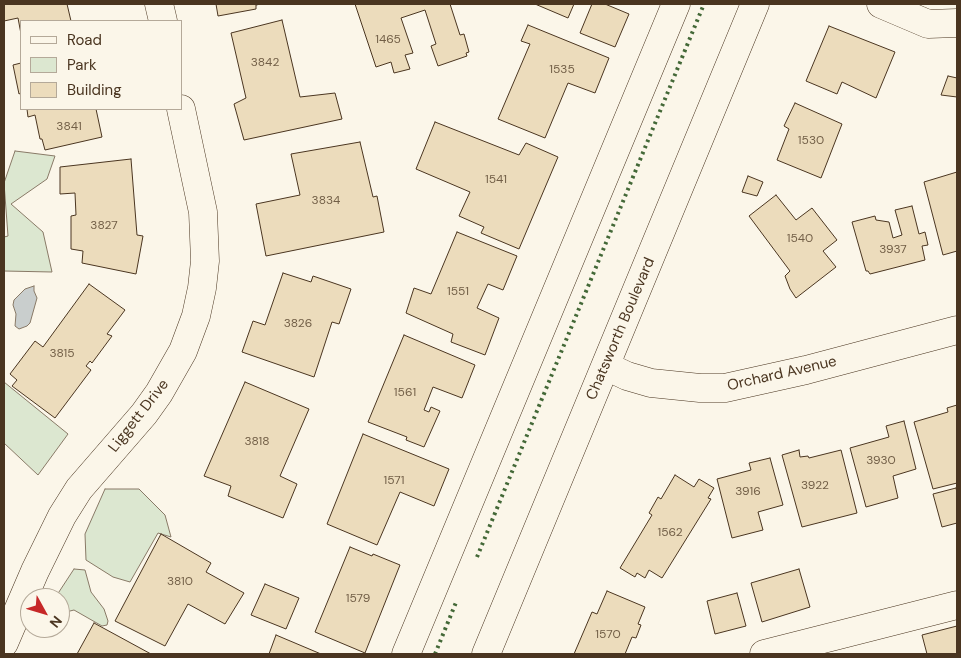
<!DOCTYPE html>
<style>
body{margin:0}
#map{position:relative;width:961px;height:658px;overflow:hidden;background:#fbf6e9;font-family:"DM Sans",sans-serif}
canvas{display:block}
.frame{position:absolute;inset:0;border:5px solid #4a3520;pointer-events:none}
.legend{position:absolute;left:20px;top:20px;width:162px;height:90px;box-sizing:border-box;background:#fbf6e9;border:1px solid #b4a999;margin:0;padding:6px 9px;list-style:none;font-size:15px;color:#4a3520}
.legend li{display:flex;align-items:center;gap:10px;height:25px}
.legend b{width:25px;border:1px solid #b4a999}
.north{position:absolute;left:20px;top:588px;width:50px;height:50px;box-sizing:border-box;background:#fbf6e9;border:1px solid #b4a999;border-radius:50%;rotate:129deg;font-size:14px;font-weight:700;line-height:20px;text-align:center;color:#4a3520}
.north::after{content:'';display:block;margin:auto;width:18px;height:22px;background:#c62828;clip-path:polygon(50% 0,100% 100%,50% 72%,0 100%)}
</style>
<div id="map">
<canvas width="961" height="658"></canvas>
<div class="frame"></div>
<ul class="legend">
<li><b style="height:6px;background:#fbf6e9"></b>Road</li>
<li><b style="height:14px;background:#dce7d0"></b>Park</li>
<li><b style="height:14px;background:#ecdcbc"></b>Building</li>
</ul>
<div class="north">N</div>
</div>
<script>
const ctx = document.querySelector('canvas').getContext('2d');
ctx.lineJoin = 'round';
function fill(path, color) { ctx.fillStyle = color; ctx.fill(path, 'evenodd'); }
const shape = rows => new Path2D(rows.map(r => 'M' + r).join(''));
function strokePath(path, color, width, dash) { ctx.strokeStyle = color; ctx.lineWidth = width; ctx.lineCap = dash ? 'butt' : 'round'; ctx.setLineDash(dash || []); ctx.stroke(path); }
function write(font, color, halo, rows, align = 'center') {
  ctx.font = font + ' "DM Sans",sans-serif'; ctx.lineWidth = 4; ctx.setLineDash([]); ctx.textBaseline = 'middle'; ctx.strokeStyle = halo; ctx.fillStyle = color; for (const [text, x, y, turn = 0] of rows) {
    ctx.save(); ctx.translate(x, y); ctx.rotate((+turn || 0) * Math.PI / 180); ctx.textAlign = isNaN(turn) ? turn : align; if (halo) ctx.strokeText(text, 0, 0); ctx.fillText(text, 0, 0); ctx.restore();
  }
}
const green = shape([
 [15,151,55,156,47,179,11,204,43,232,52,272,4,271,4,237,8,236,4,183,15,151],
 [4,382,68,434,38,475,4,443,4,382],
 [105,489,139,489,165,515,171,537,158,533,130,582,113,577,86,560,85,534,105,489],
 [74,569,85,570,91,592,104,609,108,621,107,625,102,626,74,610,66,612,63,623,60,625,60,598,55,598,74,569]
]);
fill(green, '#dce7d0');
strokePath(green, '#887966', 1);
const water = shape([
 [34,286,34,291,37,298,30,323,27,326,19,329,15,326,16,314,13,305,14,300,25,289,34,286]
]);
fill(water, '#c9cecd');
strokePath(water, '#887966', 1);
const building = shape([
 [4,4,67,4,71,21,21,21,21,34,18,18,4,21,4,4],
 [216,4,261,4,256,5,256,9,218,16,216,4],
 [355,4,450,4,460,35,464,34,469,52,466,53,467,56,438,66,431,46,436,44,425,10,401,18,413,53,405,55,410,69,394,73,391,62,376,67,355,4],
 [535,4,574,4,568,18,535,4],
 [592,4,605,4,629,14,615,47,580,33,592,4],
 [282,20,300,97,335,93,342,119,244,140,234,104,246,98,231,33,282,20],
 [528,25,609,58,595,93,568,83,545,138,498,119,530,44,521,41,528,25],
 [829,26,895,52,876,98,842,82,837,94,806,81,829,26],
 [21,63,21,93,19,94,13,65,21,63],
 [948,76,957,78,957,97,941,95,948,76],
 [795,103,842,124,821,178,777,160,789,129,784,126,795,103],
 [27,109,96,109,102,137,45,150,42,139,40,139,35,115,28,117,27,109],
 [435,122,519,155,526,143,558,157,519,249,481,233,484,227,459,216,470,192,416,169,435,122],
 [360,142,373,197,377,196,384,232,266,256,256,204,300,195,291,154,360,142],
 [131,159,137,235,143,236,136,274,82,263,83,251,71,249,71,216,76,215,75,193,60,194,60,167,131,159],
 [957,172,957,251,943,255,924,182,957,172],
 [748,176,763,182,757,196,742,192,748,176],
 [776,195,796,220,812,208,837,240,823,251,836,267,796,298,790,289,785,276,790,271,749,216,776,195],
 [912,206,919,234,925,232,928,245,922,246,925,260,870,274,868,271,866,271,852,222,875,216,876,220,889,222,893,238,902,235,895,210,912,206],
 [457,232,517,256,503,290,488,284,477,308,499,318,485,355,451,342,453,334,406,313,414,288,431,294,457,232],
 [283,273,311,282,313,276,351,289,339,324,332,322,314,377,242,352,253,321,265,325,283,273],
 [89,284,125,310,107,334,112,336,92,363,90,361,86,366,91,370,55,418,12,386,17,380,10,374,35,341,43,347,89,284],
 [404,335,475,365,462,398,433,387,424,410,429,412,431,407,440,411,424,447,406,440,407,437,368,422,404,335],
 [245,382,309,409,280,476,297,484,283,518,228,496,231,486,204,476,245,382],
 [957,405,957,483,933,489,914,422,948,412,947,408,957,405],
 [904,421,916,469,893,476,898,498,866,507,850,448,889,437,886,426,904,421],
 [363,434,449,469,434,506,400,492,377,545,327,524,363,434],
 [799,450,800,457,808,456,809,458,841,450,857,513,802,527,782,455,799,450],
 [770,458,783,505,758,512,763,530,732,538,717,479,751,470,749,463,770,458],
 [675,475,694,487,699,479,714,488,708,498,711,499,662,578,649,570,645,578,637,573,635,577,620,568,652,515,649,513,658,497,661,499,675,475],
 [956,488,957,493,957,523,942,527,933,494,956,488],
 [161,534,211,563,206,572,244,593,225,624,188,604,165,646,115,621,161,534],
 [350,547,372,556,373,554,400,565,365,653,315,632,350,547],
 [799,569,810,607,762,622,751,583,799,569],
 [265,584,299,598,286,629,251,615,265,584],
 [607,591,645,607,638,624,641,625,636,638,632,637,625,654,574,654,592,612,597,614,607,591],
 [737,593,746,626,715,634,707,601,737,593],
 [94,623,151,654,77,654,94,623],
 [957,626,957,654,927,654,922,635,957,626],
 [276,635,321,654,269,654,276,635]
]);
fill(building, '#ecdcbc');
strokePath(building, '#4a3520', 1);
const minor = shape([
 [159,4,163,21],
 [881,4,928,24,957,23],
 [606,366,627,376,651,383,700,388,725,388,806,370,957,330],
 [4,643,35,571,62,516,79,489,144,414,159,393,183,351,196,316,202,288,205,261,203,212,181,109],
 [406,654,676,4],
 [764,654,957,605]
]);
const major = shape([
 [486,654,755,4]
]);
strokePath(minor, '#4a3520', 29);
strokePath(major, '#4a3520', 29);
strokePath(minor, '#fbf6e9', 28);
strokePath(major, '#fbf6e9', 28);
strokePath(shape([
 [477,557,704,4],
 [435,654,457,600]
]), '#436837', 4, [2.5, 4]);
write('12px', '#725f47', null, [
 ["1465",388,40],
 ["3842",265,63],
 ["1535",562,70],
 ["3841",69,127],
 ["1530",811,141],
 ["1541",496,180],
 ["3834",326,201],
 ["3827",104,226],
 ["1540",800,239],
 ["3937",893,250],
 ["1551",458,292],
 ["3826",298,324],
 ["3815",62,354],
 ["1561",405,393],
 ["3818",257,442],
 ["3930",881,461],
 ["1571",394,481],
 ["3922",815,486],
 ["3916",748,492],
 ["1562",670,533],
 ["3810",180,582],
 ["1579",358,599],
 ["1570",608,635]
]);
write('15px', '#4a3520', '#fbf6e9', [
 ["Chatsworth Boulevard",621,329,-67],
 ["Orchard Avenue",782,374,-13],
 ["Liggett Drive",139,416,-52]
]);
</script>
